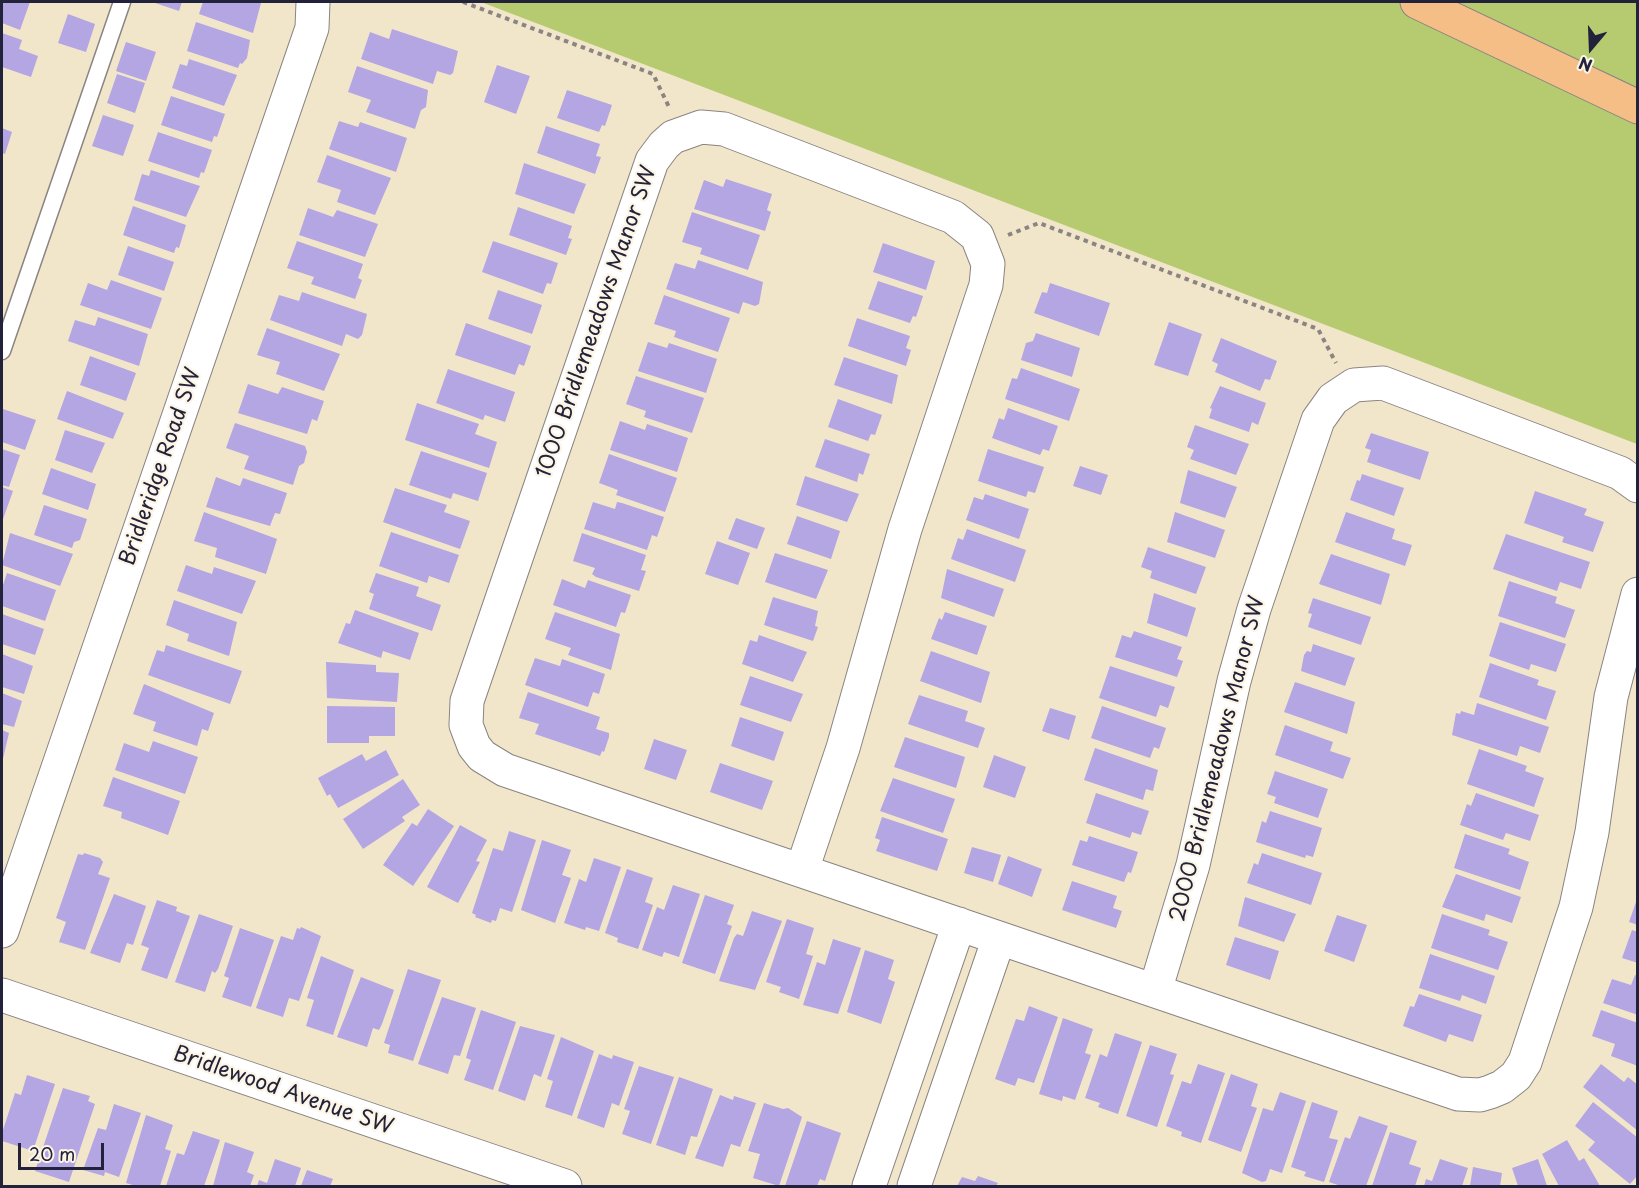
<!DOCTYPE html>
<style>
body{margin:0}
#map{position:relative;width:1639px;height:1188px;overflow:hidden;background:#f2e6ca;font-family:"Playpen Sans",sans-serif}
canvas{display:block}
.frame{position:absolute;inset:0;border:3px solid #22223b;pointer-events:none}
.north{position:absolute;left:1561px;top:18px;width:60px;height:60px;-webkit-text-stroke:4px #fcf5e5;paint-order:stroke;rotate:199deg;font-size:16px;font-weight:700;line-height:24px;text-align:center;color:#22223b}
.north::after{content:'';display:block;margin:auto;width:21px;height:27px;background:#22223b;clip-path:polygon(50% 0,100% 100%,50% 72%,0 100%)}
.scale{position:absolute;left:18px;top:1143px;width:86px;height:27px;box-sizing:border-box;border:3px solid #22223b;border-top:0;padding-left:8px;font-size:18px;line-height:21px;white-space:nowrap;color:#22223b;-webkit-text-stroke:4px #fcf5e5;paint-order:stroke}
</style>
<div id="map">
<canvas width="1639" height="1188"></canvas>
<div class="frame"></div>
<div class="north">N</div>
<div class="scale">20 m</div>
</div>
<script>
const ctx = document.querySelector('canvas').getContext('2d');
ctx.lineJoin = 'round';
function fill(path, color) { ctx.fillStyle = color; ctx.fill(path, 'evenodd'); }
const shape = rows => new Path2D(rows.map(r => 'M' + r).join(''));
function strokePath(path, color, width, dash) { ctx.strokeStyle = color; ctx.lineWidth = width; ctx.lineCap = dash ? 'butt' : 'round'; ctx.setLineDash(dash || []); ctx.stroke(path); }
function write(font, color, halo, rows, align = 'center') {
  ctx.font = font + ' "Playpen Sans",sans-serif'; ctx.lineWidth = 4.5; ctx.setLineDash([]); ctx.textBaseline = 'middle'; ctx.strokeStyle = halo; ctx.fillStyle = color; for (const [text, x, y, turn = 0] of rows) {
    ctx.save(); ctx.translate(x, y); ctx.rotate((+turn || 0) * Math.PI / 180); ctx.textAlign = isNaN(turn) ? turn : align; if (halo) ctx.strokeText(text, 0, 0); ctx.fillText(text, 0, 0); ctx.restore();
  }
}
fill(shape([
 [481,2,1637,2,1637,444]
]), '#b6cb6f');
fill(shape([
 [2,2,30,2,20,30,2,23],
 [152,2,182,2,179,11],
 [203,2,261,3,253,33,199,14],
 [68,14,95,24,86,52,58,43],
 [196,22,250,40,247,58,242,64,240,63,238,68,187,51],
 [392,29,458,51,453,73,450,75,437,71,433,84,361,59,370,32,389,39],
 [2,33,22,40,19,49,38,56,31,77,2,67],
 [126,42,156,52,146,81,116,71],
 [189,59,237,75,224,106,172,88,180,64,187,66],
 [497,65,530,76,516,114,484,102],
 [357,66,428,90,426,107,421,110,415,129,366,112,371,100,348,92],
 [117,74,145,83,135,113,107,103],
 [567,90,612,105,605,126,602,125,599,132,557,118],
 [171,96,225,114,217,137,214,136,212,142,161,125],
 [103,115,134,125,123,156,92,146],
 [339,121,358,127,360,122,407,138,396,172,329,149],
 [546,126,600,144,596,156,601,157,595,174,537,153],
 [2,128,12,132,5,154,2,153],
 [158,132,212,150,204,173,201,172,199,178,148,161],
 [327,155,391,178,375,215,337,202,341,190,317,182],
 [524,163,586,184,574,214,515,194],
 [151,170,200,186,186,217,134,200,142,174,149,176],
 [726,179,772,194,767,210,771,212,765,231,694,209,704,180,723,187],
 [133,206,186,225,179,248,176,247,174,253,123,235],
 [518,207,572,226,568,238,572,239,566,255,509,235],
 [308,208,333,217,337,210,378,224,365,257,299,235],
 [692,212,760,235,748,270,700,254,702,248,682,242],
 [297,241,363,264,358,278,362,280,355,299,311,284,314,277,287,268],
 [493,241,558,263,551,284,547,283,543,294,482,272],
 [883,243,935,261,926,290,873,272],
 [128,246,174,262,164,291,118,275],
 [698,260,763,282,759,304,755,306,743,302,739,314,666,289,675,263,695,269],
 [111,280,162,298,151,329,80,305,88,283,107,290],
 [878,281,923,296,916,317,913,316,910,323,868,309],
 [1050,283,1110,303,1099,336,1034,313,1042,292,1047,293],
 [498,290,542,305,532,334,488,319],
 [302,292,367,314,362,335,358,339,346,334,342,346,270,320,279,295,299,301],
 [664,295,730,318,718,352,674,337,676,331,654,324],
 [98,317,148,334,139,366,68,341,75,320,95,326],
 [857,318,910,336,906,348,911,350,906,366,848,346],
 [1169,322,1202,334,1188,376,1154,365],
 [466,323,531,346,524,366,519,364,515,375,455,355],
 [267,328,340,354,324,391,276,374,280,362,257,355],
 [1036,333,1080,348,1072,377,1021,360,1026,343,1033,341],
 [1221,338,1277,361,1270,380,1265,379,1260,391,1215,372,1218,364,1212,361],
 [648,342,667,348,669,343,717,359,706,393,638,371],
 [90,356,136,373,126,401,80,385],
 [844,357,898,375,892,404,834,385],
 [1021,368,1080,389,1069,421,1005,399,1012,378,1017,379],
 [448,369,515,392,505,422,485,415,483,420,436,403],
 [636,376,704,398,692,433,644,417,646,411,626,404],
 [248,384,278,394,282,387,324,401,317,421,312,419,307,434,238,413],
 [1220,386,1266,403,1258,425,1252,422,1249,432,1209,418,1212,409,1210,408],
 [67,391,124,413,113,439,57,419],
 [838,399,882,415,875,435,871,434,868,441,828,427],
 [417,403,479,424,475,434,497,442,489,468,405,440],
 [1008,408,1058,426,1049,451,1043,449,1040,455,992,438,999,418,1004,420],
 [3,409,36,420,25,450,2,442],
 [620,421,645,430,647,424,688,438,677,472,610,450],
 [235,423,305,446,307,452,304,463,299,466,293,485,244,469,249,456,226,448],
 [1195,425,1249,444,1236,475,1190,459,1194,450,1187,447],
 [65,430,105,443,92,473,55,460],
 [1371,433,1429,452,1420,480,1367,462,1371,450,1365,448],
 [825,439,870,454,863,475,859,473,857,482,815,467],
 [2,449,20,455,9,487,2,485],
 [988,449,1044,467,1035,493,1028,491,1026,497,978,481],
 [421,451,487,473,478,501,453,493,451,499,409,485],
 [609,454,677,478,665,512,616,495,618,490,599,483],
 [1080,466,1108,475,1101,495,1073,486],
 [51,468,96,484,88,510,42,494],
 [1188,470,1237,487,1225,518,1180,503],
 [1362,474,1404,488,1394,516,1350,500,1357,480,1360,481],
 [805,476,859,494,847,522,796,505],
 [216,477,240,486,243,478,287,493,280,514,275,513,270,526,206,507],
 [2,487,13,491,2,522],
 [395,488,447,505,444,512,470,521,460,549,383,522],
 [1535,491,1587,509,1584,515,1604,522,1593,552,1562,542,1564,537,1524,523],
 [985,494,1029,509,1019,539,966,520,974,497,983,500],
 [593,502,615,509,617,502,622,503,664,517,657,537,652,535,647,550,584,529],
 [44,505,87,519,80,540,74,542,72,548,34,535],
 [204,512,277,539,266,574,215,557,217,548,194,541],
 [1175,512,1225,530,1215,558,1167,542],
 [1346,512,1395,529,1392,539,1412,545,1405,566,1335,542],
 [797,516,840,531,831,559,787,544],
 [736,518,765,528,757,549,728,539],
 [967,529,1026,550,1015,582,951,559,958,538,963,540],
 [391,532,459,555,449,583,429,576,427,583,379,566],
 [10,533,73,554,60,586,2,565],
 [582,533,646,555,641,570,646,571,639,591,596,577,592,574,595,568,573,561],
 [1506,534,1590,562,1581,589,1560,582,1557,591,1493,569],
 [717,541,750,553,738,585,705,574],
 [1148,547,1206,567,1196,594,1150,578,1152,571,1141,567],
 [775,553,828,570,816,599,765,582],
 [1331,554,1390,574,1381,605,1319,584],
 [186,565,212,574,214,567,256,581,242,614,177,591],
 [947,569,1004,589,994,617,941,598],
 [7,573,56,590,45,621,2,606,2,588],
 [376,573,419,587,416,596,441,605,432,631,369,609,374,594,369,592],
 [562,579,585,588,588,580,631,595,625,613,621,612,616,627,553,605],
 [1509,581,1557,597,1555,603,1575,610,1565,638,1498,616],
 [1154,593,1196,608,1187,637,1147,623],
 [773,597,818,611,815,626,818,627,813,641,764,625],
 [1313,598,1371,617,1361,645,1308,627,1312,614,1308,613],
 [174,600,237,622,229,656,187,641,189,634,166,625],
 [355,610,419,633,410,660,383,651,381,658,338,643,346,623,350,624],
 [555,612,620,634,611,670,568,655,571,648,545,639],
 [945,612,987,626,977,655,931,639,939,618,942,620],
 [2,614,44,629,35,655,2,644],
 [1500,622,1566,644,1556,672,1531,664,1529,670,1489,656],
 [1134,631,1182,647,1177,659,1183,661,1177,677,1115,657,1122,635,1131,638],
 [759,635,807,652,793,682,742,664,750,640,757,642],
 [1313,644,1355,658,1345,686,1301,671,1304,655,1307,651,1311,652],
 [166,645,242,671,230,704,148,675,157,650,164,652],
 [931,651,990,672,981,703,920,681],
 [2,654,33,666,24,694,2,687],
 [535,658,560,666,562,659,605,674,599,694,593,692,588,707,525,685],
 [326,662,376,665,376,672,399,673,397,702,327,698],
 [1490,663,1539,680,1537,685,1556,691,1546,720,1479,697],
 [1110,666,1175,687,1168,708,1160,705,1156,717,1099,698],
 [750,676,803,694,791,722,740,705],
 [1295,682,1355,702,1347,734,1284,712],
 [144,684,214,713,208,731,202,729,197,746,153,731,156,722,133,714],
 [528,692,600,717,596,729,609,733,609,737,604,752,602,751,600,756,535,734,539,724,519,718],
 [2,693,22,701,14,727,2,724],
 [919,695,968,711,965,721,985,728,978,748,908,724],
 [1477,703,1549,727,1540,753,1520,746,1517,756,1452,735,1456,713,1460,714,1461,711,1474,715],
 [327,706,395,707,395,736,369,736,369,743,327,743],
 [1102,706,1166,728,1159,749,1154,747,1150,758,1091,738],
 [1050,708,1076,716,1069,740,1042,731],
 [740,717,784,732,774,761,731,746],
 [1285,725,1333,742,1330,751,1351,758,1343,779,1275,755],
 [2,730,9,733,2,763],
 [905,737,965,757,956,788,894,767],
 [654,739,687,750,676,780,644,769],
 [153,741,198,757,185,794,115,770,124,743,149,752],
 [1095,748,1158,770,1153,791,1146,789,1143,800,1084,780],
 [1479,749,1527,766,1525,771,1544,778,1534,807,1467,784],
 [386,750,399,775,338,808,330,794,327,796,318,778,362,754,366,761],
 [994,755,1026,767,1015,798,983,787],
 [720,763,773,781,762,810,710,792],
 [1275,771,1328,789,1318,818,1274,803,1276,797,1267,794],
 [113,777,180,801,168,835,121,818,122,812,103,806],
 [893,778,955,799,943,833,880,811],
 [403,779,420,805,402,817,405,821,363,849,343,819],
 [1096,793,1149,811,1141,835,1132,832,1130,838,1086,823],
 [1476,793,1539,815,1530,841,1506,833,1503,840,1460,825,1467,804,1471,806],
 [428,809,454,826,413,886,383,865,412,823,417,826],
 [1270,811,1322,828,1313,857,1306,855,1305,858,1256,842,1262,821,1266,823],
 [882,817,948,839,937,871,876,851,880,840,875,838],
 [460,825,487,840,476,861,480,862,458,903,427,887],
 [509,831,536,840,512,912,500,908,496,921,492,920,491,923,475,917,476,915,472,913,493,848,503,851],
 [1465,834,1510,849,1508,854,1529,862,1520,890,1454,868],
 [1089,836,1138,852,1131,873,1128,872,1124,882,1072,865,1080,840,1087,842],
 [542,840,571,850,562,875,571,878,555,923,521,910],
 [972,847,1001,855,993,882,964,873],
 [84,853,100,858,103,862,98,874,110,878,85,950,59,942,66,922,56,918,78,854,83,855],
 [1262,853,1322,873,1311,905,1247,883,1254,863,1258,865],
 [1008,856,1042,869,1032,897,998,884],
 [594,858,621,867,599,931,586,927,585,930,564,923,579,879,586,882],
 [627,869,653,878,645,902,653,905,638,949,617,942,618,938,605,933],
 [1456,874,1521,897,1512,923,1486,914,1484,921,1442,907],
 [1072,881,1117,896,1113,908,1122,911,1116,928,1062,910],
 [673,885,700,894,679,957,664,952,662,957,642,950,657,907,664,910],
 [114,894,146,906,133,945,127,943,120,963,90,953],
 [705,895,734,905,727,924,732,926,715,974,682,963],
 [1245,897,1296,914,1284,942,1238,926],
 [1637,899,1638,899,1638,925,1629,922],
 [157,900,177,907,176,911,190,916,167,979,141,970,149,948,141,945],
 [752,911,782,921,755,990,719,981,734,938,737,934,743,936],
 [199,914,233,926,218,969,215,973,212,971,205,992,175,982],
 [1442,914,1490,930,1488,935,1508,942,1498,970,1431,948],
 [1337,915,1367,925,1354,962,1324,951],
 [787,919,814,928,806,954,813,956,799,999,779,992,781,987,766,982],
 [301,927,321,936,299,1001,289,998,283,1017,256,1008,281,936,293,940,297,928,300,929],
 [240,928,274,940,251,1007,222,997,229,978,224,976],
 [1632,930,1638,932,1638,963,1622,958],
 [1235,937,1279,951,1270,980,1226,965],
 [833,939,861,948,838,1014,803,1005,817,962,825,965],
 [865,950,894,960,888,979,895,982,881,1024,847,1012],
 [1430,954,1495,976,1486,1004,1462,995,1460,1001,1419,988],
 [321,956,354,970,333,1035,306,1026,314,1000,307,998],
 [408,969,441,980,413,1061,388,1053,390,1045,384,1043],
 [1635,975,1638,976,1638,1015,1603,1003,1612,979,1631,985],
 [361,977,394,990,382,1024,379,1030,373,1028,367,1047,337,1037],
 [1419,994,1482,1015,1473,1042,1449,1034,1446,1042,1403,1026,1410,1006,1414,1007],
 [442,997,476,1008,460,1056,454,1055,448,1074,418,1064],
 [1029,1006,1058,1017,1034,1083,1018,1078,1015,1086,995,1079,1016,1019,1024,1021],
 [481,1010,516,1022,493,1090,464,1080,471,1060,466,1058,467,1054],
 [1601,1010,1638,1023,1638,1066,1611,1056,1615,1044,1592,1036],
 [1063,1018,1093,1029,1085,1053,1091,1055,1075,1100,1063,1096,1062,1101,1039,1094],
 [520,1026,555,1035,541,1077,534,1074,525,1101,498,1091],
 [1115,1033,1142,1042,1118,1114,1098,1107,1100,1103,1085,1098,1100,1054,1107,1057],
 [561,1037,594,1051,572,1116,545,1107,553,1081,547,1079],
 [1150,1045,1177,1054,1170,1074,1174,1075,1157,1127,1126,1116],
 [599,1054,612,1059,613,1055,634,1062,619,1106,612,1103,604,1128,577,1118],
 [1198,1064,1225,1073,1201,1143,1181,1136,1182,1132,1166,1126,1182,1081,1191,1084],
 [1601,1064,1624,1082,1628,1077,1638,1085,1638,1131,1583,1087],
 [639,1066,674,1077,651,1144,622,1134,630,1111,624,1109],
 [1231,1074,1258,1084,1251,1106,1257,1108,1241,1152,1208,1140],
 [27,1075,55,1084,33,1151,2,1141,2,1133,15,1093,21,1095],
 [679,1077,713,1089,697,1137,691,1136,685,1155,656,1145],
 [63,1088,90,1096,88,1101,95,1104,69,1182,35,1171],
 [1280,1092,1306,1101,1282,1173,1270,1169,1266,1181,1262,1182,1242,1173,1263,1108,1273,1111],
 [720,1095,733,1100,734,1096,756,1103,740,1147,731,1144,723,1167,695,1158],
 [1312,1102,1338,1111,1329,1138,1338,1140,1324,1182,1304,1176,1306,1172,1291,1167],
 [1593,1102,1638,1138,1638,1175,1630,1184,1588,1150,1595,1142,1575,1126],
 [764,1103,783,1109,788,1108,802,1117,779,1186,753,1178,760,1154,748,1151],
 [114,1104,141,1113,119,1177,105,1172,104,1176,83,1170,98,1128,106,1130],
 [146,1115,173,1125,165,1149,171,1151,160,1186,136,1186,126,1183],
 [1359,1116,1388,1126,1366,1186,1341,1186,1329,1182,1345,1137,1350,1139],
 [807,1121,841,1133,825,1181,820,1179,817,1186,785,1186],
 [193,1131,220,1140,204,1186,166,1186,177,1153,184,1155],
 [1390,1132,1417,1141,1409,1164,1421,1168,1415,1186,1372,1186],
 [1567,1140,1579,1161,1584,1158,1600,1186,1559,1186,1542,1154],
 [225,1142,254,1152,247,1172,254,1175,250,1186,213,1186],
 [275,1159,301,1168,295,1186,257,1186,259,1180,267,1183],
 [1440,1159,1468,1168,1462,1186,1424,1186,1426,1179,1432,1181],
 [1538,1159,1547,1186,1518,1186,1512,1168],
 [1473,1167,1502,1173,1500,1186,1470,1186],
 [307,1170,333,1179,330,1186,301,1186],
 [978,1176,998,1183,996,1186,957,1186,962,1177,975,1181]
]), '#b4a5e3');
const lane = shape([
 [2,351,122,2]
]);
const street = shape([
 [1638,486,1620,473,1383,383,1354,385,1333,399,1318,420,1254,609,1234,681,1193,865,1155,991,1458,1094,1480,1095,1490,1092,1502,1087,1516,1076,1525,1062,1576,907,1592,832,1611,697,1638,594],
 [802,870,843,748,905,529,986,285,988,264,977,236,953,217,724,129,701,127,673,137,664,145,652,161,467,701,466,725,474,746,482,756,505,770,1155,991],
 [2,931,312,28,313,2],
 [2,995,565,1186],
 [869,1186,959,924],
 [914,1186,999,938]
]);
const highway = shape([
 [1417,2,1638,107]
]);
strokePath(lane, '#8a8482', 19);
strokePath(street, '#8a8482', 35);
strokePath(highway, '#8a8482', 35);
strokePath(shape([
 [463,2,653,74,669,107],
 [1008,235,1039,223,1318,329,1336,363]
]), '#8a8482', 4, [4.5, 4.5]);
strokePath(lane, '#fff', 16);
strokePath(street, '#fff', 33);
strokePath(highway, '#f6be87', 33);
write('21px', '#22223b', '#fcf5e5', [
 ["1000 Bridlemeadows Manor SW",597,322,-71],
 ["Bridleridge Road SW",161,467,-71],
 ["2000 Bridlemeadows Manor SW",1218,759,-76],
 ["Bridlewood Avenue SW",283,1091,19]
]);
</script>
